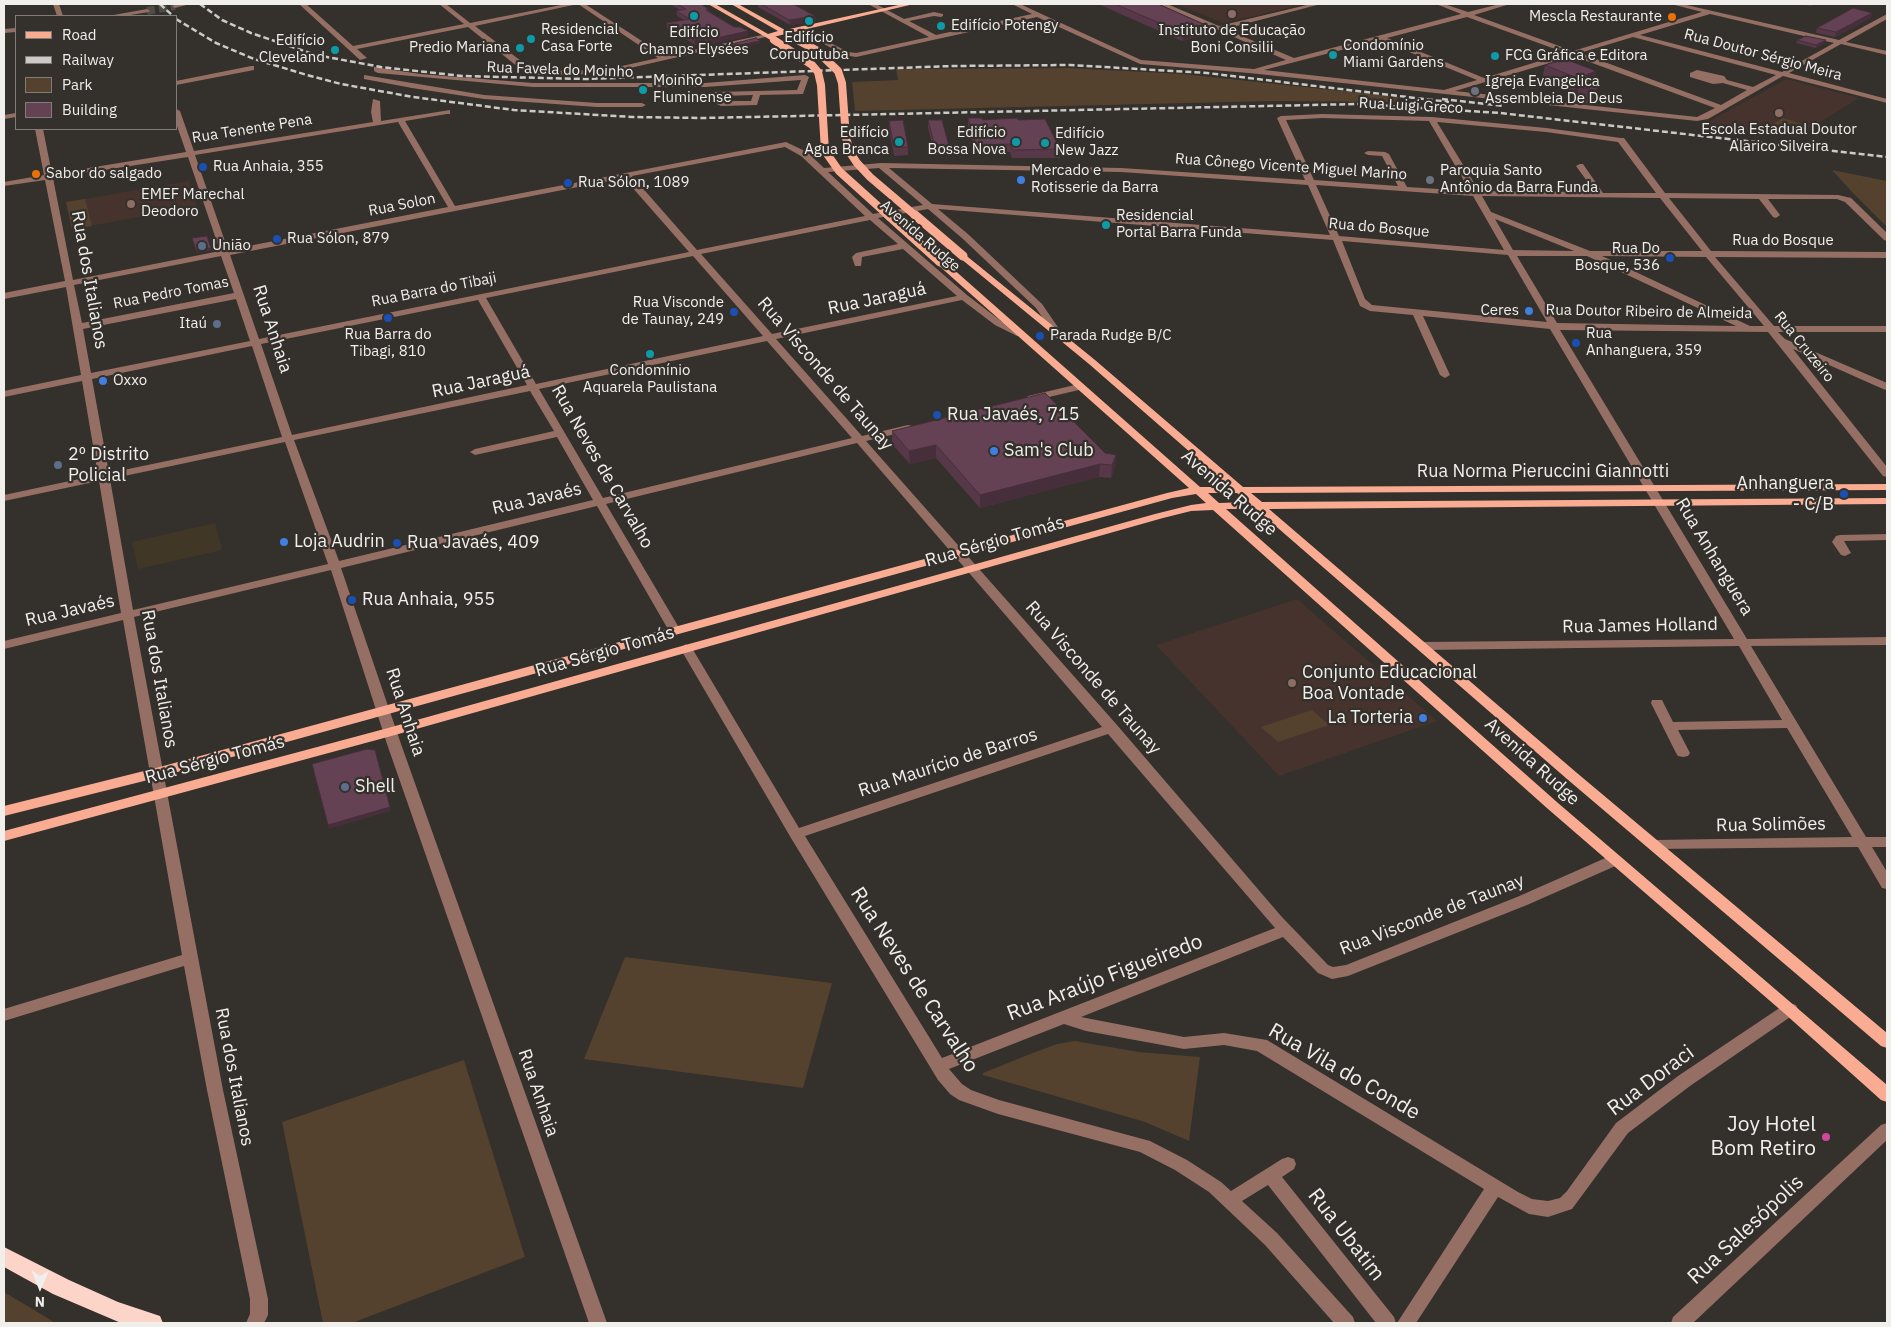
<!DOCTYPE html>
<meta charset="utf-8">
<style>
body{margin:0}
#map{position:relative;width:1891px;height:1327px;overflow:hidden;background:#34302c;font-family:"IBM Plex Sans",sans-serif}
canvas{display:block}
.frame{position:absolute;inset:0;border:5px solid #f1efec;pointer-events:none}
.legend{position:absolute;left:15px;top:15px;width:162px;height:115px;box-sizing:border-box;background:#34302c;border:1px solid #807c79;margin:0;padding:6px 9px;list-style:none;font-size:15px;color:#f1efec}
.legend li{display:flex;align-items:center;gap:10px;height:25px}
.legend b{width:25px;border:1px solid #807c79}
.north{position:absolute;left:15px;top:1262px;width:50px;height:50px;-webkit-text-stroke:4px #34302c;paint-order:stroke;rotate:181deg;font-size:14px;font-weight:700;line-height:20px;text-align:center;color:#f1efec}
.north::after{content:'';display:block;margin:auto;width:18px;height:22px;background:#f1efec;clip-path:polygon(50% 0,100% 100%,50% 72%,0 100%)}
</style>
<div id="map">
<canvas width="1891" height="1327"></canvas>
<div class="frame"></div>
<ul class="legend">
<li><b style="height:6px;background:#faac92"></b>Road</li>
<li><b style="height:6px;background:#cccac7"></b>Railway</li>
<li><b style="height:14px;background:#54412e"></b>Park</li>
<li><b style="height:14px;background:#654154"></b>Building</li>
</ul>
<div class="north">N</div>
</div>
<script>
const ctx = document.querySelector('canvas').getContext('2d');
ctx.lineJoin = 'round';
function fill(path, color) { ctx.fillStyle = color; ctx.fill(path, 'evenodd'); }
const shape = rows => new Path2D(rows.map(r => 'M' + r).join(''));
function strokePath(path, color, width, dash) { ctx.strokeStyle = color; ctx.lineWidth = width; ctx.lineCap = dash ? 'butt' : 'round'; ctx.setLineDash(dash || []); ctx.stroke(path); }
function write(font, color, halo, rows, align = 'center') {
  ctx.font = font + ' "IBM Plex Sans",sans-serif'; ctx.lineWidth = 4.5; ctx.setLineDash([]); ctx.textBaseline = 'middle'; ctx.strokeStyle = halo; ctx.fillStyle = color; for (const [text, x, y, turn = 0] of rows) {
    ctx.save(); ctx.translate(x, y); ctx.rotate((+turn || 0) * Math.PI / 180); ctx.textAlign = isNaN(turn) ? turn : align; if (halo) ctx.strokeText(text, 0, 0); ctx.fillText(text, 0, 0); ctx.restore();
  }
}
fill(shape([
 [215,523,222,550,138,569,132,542]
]), '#403726');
fill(shape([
 [1176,4,1305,4,1223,23],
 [1786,79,1859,98,1796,137,1699,127],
 [189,181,197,207,72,229,66,202],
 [1297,599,1437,721,1279,776,1156,645]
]), '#46332e');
fill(shape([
 [1069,68,1183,74,1398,97,1397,102,1273,101,855,111,852,82,898,80,896,69],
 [1783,118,1803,124,1787,134,1766,128],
 [1832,170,1887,181,1887,227,1851,191],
 [85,199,92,226,72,229,66,202],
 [1312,710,1329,725,1278,742,1261,727],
 [625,957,832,983,803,1088,584,1059],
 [1075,1041,1139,1052,1200,1057,1189,1141,1145,1122,983,1075,983,1073,1030,1054,1057,1044],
 [464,1060,525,1257,352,1323,323,1323,282,1122],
 [4,1292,41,1314,55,1323,4,1323]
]), '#54412e');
strokePath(shape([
 [147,11,175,6]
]), '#504d49', 8, [8, 4]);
fill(shape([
 [53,4,59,4,63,16,57,16,53,4],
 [177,4,190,4,175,8,172,6,177,4],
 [299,4,306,4,353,46,464,24,439,4,446,4,470,23,566,4,585,4,665,56,767,34,770,36,604,74,536,75,523,71,468,27,357,49,367,58,360,60,299,4],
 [578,4,658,58,604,70,537,71,529,67,475,26,578,4],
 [868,4,876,4,904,19,934,12,943,14,943,16,941,17,934,16,909,21,936,35,1032,14,1012,4,1020,4,1141,60,1254,69,1286,60,1159,4,1167,4,1219,26,1311,4,1321,4,1225,29,1294,58,1461,14,1436,4,1444,4,1468,12,1500,4,1510,4,1474,15,1573,51,1702,12,1671,4,1682,4,1839,40,1887,14,1887,19,1846,42,1887,51,1887,55,1841,44,1789,73,1887,99,1887,103,1783,76,1708,119,1697,121,1249,73,1140,64,1037,17,856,57,844,55,797,29,802,28,848,52,856,53,929,37,868,4],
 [1710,14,1834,43,1782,72,1640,35,1710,14],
 [1467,17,1566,53,1484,78,1387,38,1467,17],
 [1633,37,1776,75,1753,87,1727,80,1724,76,1697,70,1690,73,1690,77,1713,84,1723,83,1747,90,1721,105,1580,53,1633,37],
 [1380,40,1477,80,1444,90,1264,70,1380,40],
 [1573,56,1715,108,1697,117,1455,91,1573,56],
 [147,9,150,11,149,12,124,16,108,16,147,9],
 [16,28,16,32,4,33,4,29,16,28],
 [251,66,254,66,254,70,176,85,176,81,251,66],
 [374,67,420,74,533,83,705,83,805,75,809,77,803,94,760,95,757,105,721,106,712,102,715,92,797,90,801,80,705,87,533,87,378,73,374,71,374,67],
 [753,95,751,101,720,101,721,96,753,95],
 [364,75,484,95,597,103,642,103,646,105,642,107,597,107,484,99,412,88,364,79,364,75],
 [373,99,380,101,381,121,450,110,450,114,447,114,405,121,455,206,786,142,807,152,824,168,881,163,1121,168,1305,180,1277,118,1281,116,1322,114,1432,117,1546,128,1621,138,1624,138,1665,193,1838,195,1851,198,1887,233,1887,241,1884,240,1845,202,1837,199,1768,199,1780,215,1776,218,1773,217,1759,199,1669,198,1711,251,1887,252,1887,258,1715,257,1774,326,1887,326,1887,332,1778,332,1785,339,1887,383,1887,390,1883,389,1793,349,1887,467,1887,477,1883,476,1768,332,1560,330,1747,639,1887,637,1887,645,1751,646,1866,837,1887,837,1887,847,1872,847,1887,872,1887,889,1882,888,1858,847,1650,849,1648,845,1650,841,1655,840,1852,837,1787,728,1678,730,1690,753,1688,756,1683,757,1678,756,1676,753,1651,703,1652,700,1662,700,1673,722,1782,720,1739,646,1423,650,1417,646,1423,642,1734,639,1550,329,1423,316,1450,375,1445,378,1440,375,1413,315,1370,311,1360,306,1333,240,938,209,969,235,1042,304,1064,336,1059,339,1056,338,1036,308,963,239,928,209,878,218,967,295,1001,321,1023,332,1023,336,1017,336,995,325,962,300,776,339,862,436,908,425,912,426,913,428,912,430,866,441,1117,725,1281,916,1328,965,1333,967,1346,965,1517,897,1610,856,1615,855,1620,856,1622,860,1620,864,1527,905,1348,976,1332,979,1318,973,1283,937,1081,1017,1184,1037,1224,1033,1267,1040,1518,1192,1532,1199,1548,1201,1560,1198,1567,1191,1616,1123,1678,1076,1784,1005,1790,1003,1796,1005,1798,1009,1796,1013,1690,1086,1628,1133,1572,1209,1548,1217,1529,1214,1498,1197,1416,1323,1397,1323,1484,1189,1257,1051,1224,1045,1184,1049,1086,1031,1064,1024,949,1069,962,1084,971,1090,999,1100,1150,1141,1187,1160,1221,1182,1231,1191,1282,1159,1288,1157,1294,1159,1296,1164,1294,1169,1282,1177,1394,1317,1396,1323,1376,1323,1268,1185,1242,1201,1277,1233,1353,1317,1355,1323,1334,1323,1265,1245,1209,1192,1175,1170,1140,1152,998,1114,959,1100,950,1094,938,1080,791,838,680,648,686,644,692,648,799,828,1102,727,857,443,606,504,681,631,675,635,669,631,597,506,341,568,401,744,607,1323,589,1323,387,744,331,570,134,617,223,1090,268,1299,268,1315,264,1323,246,1323,250,1314,250,1299,207,1090,184,966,4,1021,4,1009,182,955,123,620,4,649,4,641,121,613,99,481,4,501,4,495,98,475,82,381,4,397,4,391,81,375,66,287,4,299,4,293,65,281,45,180,4,186,4,182,44,175,35,129,43,129,52,174,186,152,176,123,176,109,180,111,194,151,373,122,371,112,373,99],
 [1322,118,1429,121,1470,191,1407,187,1389,154,1385,152,1368,151,1364,153,1368,155,1382,156,1398,186,1314,180,1286,120,1322,118],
 [398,122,448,207,228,250,195,155,398,122],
 [1437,122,1546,132,1618,142,1656,193,1603,193,1583,164,1580,164,1576,166,1595,192,1479,191,1437,122],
 [785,147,801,156,865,216,697,250,632,176,785,147],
 [188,157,220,251,73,280,53,178,188,157],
 [879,168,923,205,873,214,828,172,879,168],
 [889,168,1121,172,1308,185,1330,235,932,204,889,168],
 [624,178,689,252,259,339,230,255,624,178],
 [1316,185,1473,196,1504,250,1339,236,1316,185],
 [1482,196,1660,198,1702,251,1590,251,1491,212,1482,196],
 [1495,219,1574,251,1513,250,1495,219],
 [870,220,898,244,856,253,852,257,855,266,861,266,862,257,903,249,957,296,772,334,701,254,870,220],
 [1342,241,1508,255,1547,322,1372,305,1365,299,1342,241],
 [221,256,234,293,82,323,74,285,221,256],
 [693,256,763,336,536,384,486,298,693,256],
 [1517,256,1587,256,1736,326,1557,323,1517,256],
 [1602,256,1706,257,1764,326,1750,326,1602,256],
 [236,299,250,341,91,373,83,329,236,299],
 [478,300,527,385,292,435,261,344,478,300],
 [767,341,852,438,603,498,539,389,767,341],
 [252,346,282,437,109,473,92,379,252,346],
 [530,391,554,431,475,449,470,452,475,455,557,437,593,500,339,561,294,440,530,391],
 [285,442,328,564,133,610,110,479,285,442],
 [1108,734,1275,928,942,1058,805,836,1108,734],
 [16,113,16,117,4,119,4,115,16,113],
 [1079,384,1083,385,1083,389,1032,401,1027,398,1028,396,1079,384],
 [1887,534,1887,540,1844,541,1851,553,1845,556,1841,555,1832,542,1836,536,1840,535,1887,534],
 [1887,1123,1887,1140,1693,1323,1671,1323,1673,1317,1881,1125,1887,1123]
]), '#956f63');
fill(shape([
 [708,4,715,4,768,34,778,31,731,4,738,4,785,30,903,4,914,4,773,37,777,40,774,42,708,4],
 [963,253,1095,360,1243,487,1887,484,1887,490,1251,493,1262,502,1887,498,1887,504,1269,509,1577,773,1887,1033,1887,1048,1881,1046,1567,779,1256,509,1226,509,1558,803,1887,1085,1887,1102,1881,1100,1784,1013,1548,809,1213,510,1191,511,1163,518,395,735,4,841,4,831,388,728,1155,514,1191,505,1206,503,1196,494,1172,498,156,778,4,816,4,806,156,768,1167,493,1189,488,937,264,937,260,943,260,1200,487,1230,487,1089,364,960,258,959,256,963,253],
 [1208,493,1237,493,1248,502,1219,503,1208,493]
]), '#faac92');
fill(shape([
 [4,1247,69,1280,118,1302,160,1316,163,1323,121,1323,53,1294,4,1267,4,1247]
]), '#fcd5c8');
strokePath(shape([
 [160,4,173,16],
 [200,4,222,20,251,33,316,55,381,67,462,76,586,79,953,66,1070,65,1207,73,1449,102],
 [176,19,216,43,254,59,307,75,341,84,413,97,514,110,632,117,703,118,1359,104,1500,113,1887,157],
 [1442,99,1504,106]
]), '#cccac7', 2.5, [6, 3]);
strokePath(shape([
 [792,37,816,50,838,71,842,83,846,138,851,154,857,163,870,177,917,217],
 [774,40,812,65,818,72,821,85,825,151,839,171,890,217]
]), '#faac92', 8);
strokePath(shape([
 [888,215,940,262],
 [915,215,963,256]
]), '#faac92', 9);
fill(shape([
 [670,4,701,4,708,9,709,12,734,27,748,31,748,36,709,45,705,43,695,45,667,28,666,23,684,20,677,16,676,11,680,10],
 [758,4,793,4,815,16,816,21,790,25,758,7],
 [1098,4,1158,4,1209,34,1182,41],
 [1799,4,1816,4,1811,6],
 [1872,13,1871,18,1835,37,1816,33,1817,28],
 [1797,40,1826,40,1825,43,1816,48,1796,43],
 [1545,65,1596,71,1595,78,1597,90,1593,104,1577,102,1578,90,1574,92,1542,79],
 [968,118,983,120,1018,120,1060,149,1060,158,1012,158,1010,152,976,153,968,127],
 [928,120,949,146,949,155,935,155,928,128],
 [889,121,908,147,908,155,894,156,889,129],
 [892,431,1105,453,1116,455,1115,468,1111,478,1099,477,980,508,936,458,910,464,892,444]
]), '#573848');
fill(shape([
 [1872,13,1871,18,1835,37,1836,32],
 [815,16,816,21,790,25,789,20],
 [1210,27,1209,34,1182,41,1183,33],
 [748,31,748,36,709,45,708,40],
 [705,38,705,43,695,45,694,40],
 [1826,40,1825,43,1816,48,1816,45],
 [760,41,761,43,719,52,719,49],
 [1596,71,1593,85,1583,89,1586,75],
 [1581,76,1578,90,1574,92,1577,78],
 [211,248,212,251,197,253,196,250],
 [936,445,936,458,910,464,909,451],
 [1116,455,1115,468,1111,478,1112,465],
 [1100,464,1099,477,980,508,980,495],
 [375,750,391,811,329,829,328,825]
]), '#472e3b');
const building = shape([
 [677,4,701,4,708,9,706,10,734,27,740,27,748,31,708,40,705,38,694,40,666,23,690,19,676,11,686,9,677,4],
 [761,4,793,4,815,16,789,20,761,4],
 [1115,4,1158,4,1210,27,1183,33,1115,4],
 [1853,8,1872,13,1836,32,1817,28,1853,8],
 [1806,36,1826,40,1816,45,1797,40,1806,36],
 [756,38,760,41,719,49,716,48,756,38],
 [1565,59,1596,71,1586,75,1597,79,1597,90,1581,88,1581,76,1577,78,1545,65,1565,59],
 [968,118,982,118,983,120,1017,118,1018,120,1045,119,1060,149,1013,150,1010,144,976,145,968,118],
 [903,120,908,147,894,147,889,121,903,120],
 [928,120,942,120,949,146,935,147,928,120],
 [207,236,211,248,196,250,192,238,207,236],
 [1045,393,1105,453,1116,455,1112,465,1100,464,980,495,936,445,909,451,892,431,1045,393],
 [367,749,375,750,390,807,328,825,312,764,367,749]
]);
fill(building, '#654154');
strokePath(building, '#472e3b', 1);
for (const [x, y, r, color] of [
 [1232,14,5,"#8d6e63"],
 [694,16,5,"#0f9aa8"],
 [1672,17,5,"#e8710a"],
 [809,21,5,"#0f9aa8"],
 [941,26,5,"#0f9aa8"],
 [531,39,5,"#0f9aa8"],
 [520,48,5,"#0f9aa8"],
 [335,50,5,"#0f9aa8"],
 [1333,55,5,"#0f9aa8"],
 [1495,56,5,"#0f9aa8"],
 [643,90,5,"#0f9aa8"],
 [1475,91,5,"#6b7280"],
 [1779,113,5,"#8d6e63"],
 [899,142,5,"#0f9aa8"],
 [1016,142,5,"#0f9aa8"],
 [1045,143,5,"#0f9aa8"],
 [203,167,5,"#1a4fb4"],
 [36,174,5,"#e8710a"],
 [1021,180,5,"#3f7fe0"],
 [1430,180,5,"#6b7280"],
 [568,183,5,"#1a4fb4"],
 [131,204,5,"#8d6e63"],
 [1106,225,5,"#0f9aa8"],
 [277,239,5,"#1a4fb4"],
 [202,246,5,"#5c6f8a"],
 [1670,258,5,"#1a4fb4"],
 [1529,311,5,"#3f7fe0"],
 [734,312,5,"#1a4fb4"],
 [388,318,5,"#1a4fb4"],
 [217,324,5,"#5c6f8a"],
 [1040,336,5,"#1a4fb4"],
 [1576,343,5,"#1a4fb4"],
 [650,354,5,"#0f9aa8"],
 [103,381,5,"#3f7fe0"],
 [937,415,5,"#1a4fb4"],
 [994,451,5,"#3f7fe0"],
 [58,465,5,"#5c6f8a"],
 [1844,494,5,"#1a4fb4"],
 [284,542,5,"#3f7fe0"],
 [397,543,5,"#1a4fb4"],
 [352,600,5,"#1a4fb4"],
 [1292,683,5,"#8d6e63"],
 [1423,718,5,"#3f7fe0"],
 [345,787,5,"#5c6f8a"],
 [1826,1137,5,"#d1479c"]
]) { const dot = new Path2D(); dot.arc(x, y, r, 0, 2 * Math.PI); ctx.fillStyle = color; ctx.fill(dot); strokePath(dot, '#34302c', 2); }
write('15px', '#f1efec', '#34302c', [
 ["Mescla Restaurante",1662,17,"right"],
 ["Edifício Potengy",951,26],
 ["Residencial",541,30],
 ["Casa Forte",541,47],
 ["Instituto de Educação",1232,31,"center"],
 ["Boni Consilii",1232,48,"center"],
 ["Edifício",694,33,"center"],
 ["Champs Elysées",694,50,"center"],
 ["Edifício",809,38,"center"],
 ["Coruputuba",809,55,"center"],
 ["Edifício",325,41,"right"],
 ["Cleveland",325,58,"right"],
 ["Condomínio",1343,46],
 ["Miami Gardens",1343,63],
 ["Predio Mariana",510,48,"right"],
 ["FCG Gráfica e Editora",1505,56],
 ["Moinho",653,81],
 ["Fluminense",653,98],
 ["Igreja Evangelica",1485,82],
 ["Assembleia De Deus",1485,99],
 ["Escola Estadual Doutor",1779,130,"center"],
 ["Alarico Silveira",1779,147,"center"],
 ["Edifício",889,133,"right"],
 ["Agua Branca",889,150,"right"],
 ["Edifício",1006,133,"right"],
 ["Bossa Nova",1006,150,"right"],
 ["Edifício",1055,134],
 ["New Jazz",1055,151],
 ["Rua Anhaia, 355",213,167],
 ["Mercado e",1031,171],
 ["Rotisserie da Barra",1031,188],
 ["Paroquia Santo",1440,171],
 ["Antônio da Barra Funda",1440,188],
 ["Sabor do salgado",46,174],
 ["Rua Sólon, 1089",578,183],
 ["EMEF Marechal",141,195],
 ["Deodoro",141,212],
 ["Residencial",1116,216],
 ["Portal Barra Funda",1116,233],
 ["Rua Sólon, 879",287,239],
 ["União",212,246],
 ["Rua Do",1660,249,"right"],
 ["Bosque, 536",1660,266,"right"],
 ["Rua Visconde",724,303,"right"],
 ["de Taunay, 249",724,320,"right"],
 ["Ceres",1519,311,"right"],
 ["Itaú",207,324,"right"],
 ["Rua",1586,334],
 ["Anhanguera, 359",1586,351],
 ["Rua Barra do",388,335,"center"],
 ["Tibagi, 810",388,352,"center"],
 ["Parada Rudge B/C",1050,336],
 ["Condomínio",650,371,"center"],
 ["Aquarela Paulistana",650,388,"center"],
 ["Oxxo",113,381]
], 'left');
write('15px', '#f1efec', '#34302c', [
 ["Rua Doutor Sérgio Meira",1763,55,15],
 ["Rua Favela do Moinho",560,70,2],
 ["Rua Luigi Greco",1411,106,3],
 ["Rua Tenente Pena",252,129,-9],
 ["Rua Cônego Vicente Miguel Marino",1291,167,4],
 ["Rua Solon",402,205,-11],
 ["Rua do Bosque",1379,228,5],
 ["Avenida Rudge",920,236,41],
 ["Rua do Bosque",1783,241],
 ["Rua Barra do Tibaji",434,290,-11],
 ["Rua Pedro Tomas",171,293,-11],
 ["Rua Doutor Ribeiro de Almeida",1649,312,1],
 ["Rua Cruzeiro",1804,347,51]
]);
write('18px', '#f1efec', '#34302c', [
 ["Rua dos Italianos",89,280,80],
 ["Rua Jaraguá",877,299,-12],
 ["Rua Anhaia",272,329,72],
 ["Rua Visconde de Taunay",825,374,49],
 ["Rua Jaraguá",481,382,-12],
 ["Rua Neves de Carvalho",602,467,60],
 ["Rua Norma Pieruccini Giannotti",1543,472],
 ["Avenida Rudge",1229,493,41],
 ["Rua Javaés",537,499,-13],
 ["Rua Sérgio Tomás",995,542,-16],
 ["Rua Anhanguera",1714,557,59],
 ["Rua Javaés",70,611,-13],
 ["Rua James Holland",1640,626,-1],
 ["Rua Sérgio Tomás",605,652,-16],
 ["Rua Visconde de Taunay",1093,678,49],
 ["Rua dos Italianos",159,679,80],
 ["Rua Anhaia",405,712,72],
 ["Rua Sérgio Tomás",215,760,-15],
 ["Avenida Rudge",1532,762,42],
 ["Rua Maurício de Barros",948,763,-18],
 ["Rua Solimões",1771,825,-1],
 ["Rua Visconde de Taunay",1432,915,-21],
 ["Rua dos Italianos",234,1077,79],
 ["Rua Anhaia",538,1093,71]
]);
write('18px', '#f1efec', '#34302c', [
 ["Rua Javaés, 715",947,415],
 ["Sam's Club",1004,451],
 ["2º Distrito",68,455],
 ["Policial",68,476],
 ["Anhanguera",1834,484,"right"],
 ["- C/B",1834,505,"right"],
 ["Loja Audrin",294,542],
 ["Rua Javaés, 409",407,543],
 ["Rua Anhaia, 955",362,600],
 ["Conjunto Educacional",1302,673],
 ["Boa Vontade",1302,694],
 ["La Torteria",1413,718,"right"],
 ["Shell",355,787]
], 'left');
write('21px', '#f1efec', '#34302c', [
 ["Rua Araújo Figueiredo",1105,978,-21],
 ["Rua Neves de Carvalho",914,980,57],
 ["Rua Vila do Conde",1344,1072,30],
 ["Rua Doraci",1651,1081,-37],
 ["Rua Salesópolis",1746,1230,-43],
 ["Rua Ubatim",1346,1235,52]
]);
write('21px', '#f1efec', '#34302c', [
 ["Joy Hotel",1816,1125],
 ["Bom Retiro",1816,1149]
], 'right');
</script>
